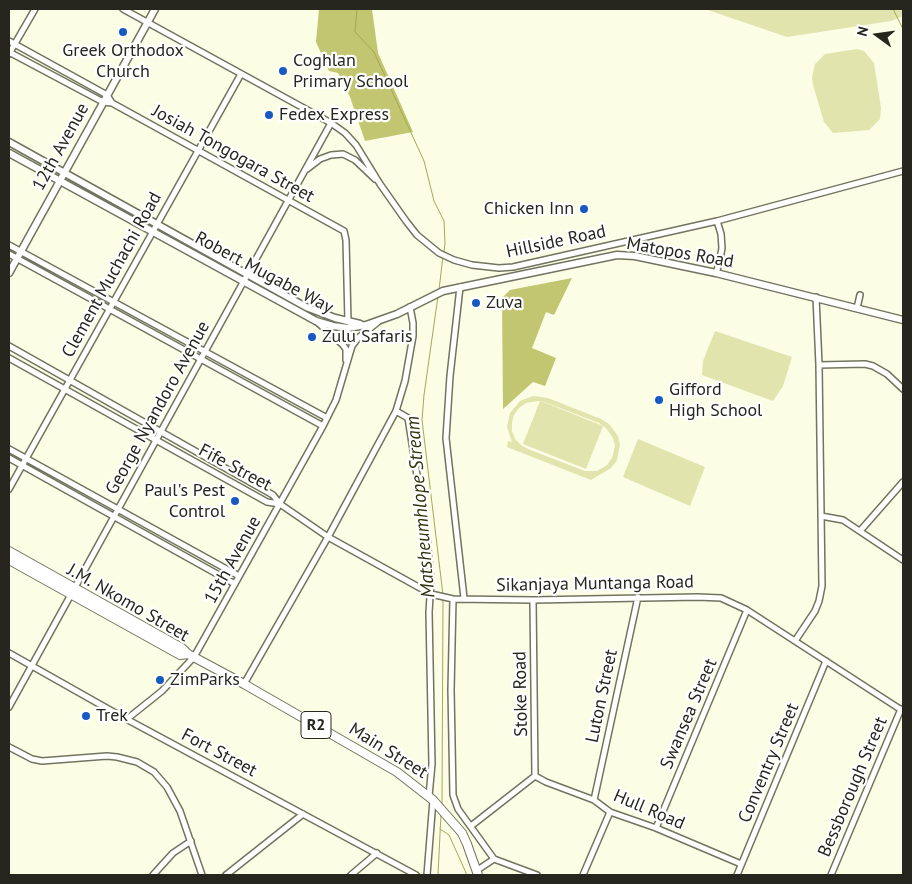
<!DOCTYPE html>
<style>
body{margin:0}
#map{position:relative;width:912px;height:884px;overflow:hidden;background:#fbfde5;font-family:"PT Sans",sans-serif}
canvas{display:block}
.frame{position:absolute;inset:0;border:10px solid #26261e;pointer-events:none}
.north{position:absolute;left:852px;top:10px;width:50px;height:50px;-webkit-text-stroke:4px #fff;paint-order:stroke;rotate:284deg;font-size:14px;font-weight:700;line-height:20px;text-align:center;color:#26261e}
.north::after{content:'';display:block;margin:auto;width:18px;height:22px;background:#26261e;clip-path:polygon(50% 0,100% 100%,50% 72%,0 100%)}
</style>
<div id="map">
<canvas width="912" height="884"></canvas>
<div class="frame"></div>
<div class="north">N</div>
</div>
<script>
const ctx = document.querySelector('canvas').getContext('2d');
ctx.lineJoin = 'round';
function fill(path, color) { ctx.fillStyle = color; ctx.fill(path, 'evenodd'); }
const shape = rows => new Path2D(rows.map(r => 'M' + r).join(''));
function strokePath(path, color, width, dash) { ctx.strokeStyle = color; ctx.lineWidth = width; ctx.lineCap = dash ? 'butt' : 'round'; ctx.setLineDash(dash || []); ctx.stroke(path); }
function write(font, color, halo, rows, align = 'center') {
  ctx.font = font + ' "PT Sans",sans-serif'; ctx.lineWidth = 4.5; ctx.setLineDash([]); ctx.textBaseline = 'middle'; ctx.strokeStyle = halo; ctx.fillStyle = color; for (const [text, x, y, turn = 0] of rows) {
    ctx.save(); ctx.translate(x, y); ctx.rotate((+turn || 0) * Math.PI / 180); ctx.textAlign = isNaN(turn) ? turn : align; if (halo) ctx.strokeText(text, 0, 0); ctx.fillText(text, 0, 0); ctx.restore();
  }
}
fill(shape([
 [705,9,903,9,903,16,891,21,787,37],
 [857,49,864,51,874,63,881,108,880,119,869,130,833,133,824,122,813,85,812,77,815,64,825,54],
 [715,331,792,357,783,386,773,401,702,375,703,361],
 [533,396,548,398,601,419,609,424,618,436,620,445,617,460,611,468,591,480,507,447,508,441,512,442,507,427,510,413,520,401],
 [538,401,540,401,523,444,586,469,603,426,541,401,542,401,599,423,606,428,613,438,615,446,612,458,607,465,597,471,585,471,528,449,521,445,515,439,512,431,512,422,514,415,519,408,526,403],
 [638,439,705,467,690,506,623,477]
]), '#e1e4ac');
fill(shape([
 [319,9,372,9,378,53,413,132,365,141,350,97,338,73,329,71,316,42],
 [572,278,554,315,546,312,532,348,556,358,545,386,533,382,503,409,502,298,510,290]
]), '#c2c670');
strokePath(shape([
 [357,9,355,32,374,52,424,161,434,201,444,221,445,243,444,252],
 [893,9,903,29],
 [439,290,443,256],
 [438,296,424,395,422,420,443,595],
 [442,805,443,599],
 [440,829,449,835,467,875],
 [438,875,441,814]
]), '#a5a853', 1);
const minor = shape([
 [123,9,331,123,345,133,356,145,380,184,406,221,417,235,439,253,454,260,472,265,499,268,513,267,717,221,903,171],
 [9,41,107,95,112,103],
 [9,52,103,102,112,103,344,231,346,240,348,322],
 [9,54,35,9],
 [307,169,320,159,331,155,343,154,355,160,375,179],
 [9,245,327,418],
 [9,254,323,426],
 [716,273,719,264,722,248,721,234,717,221],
 [460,287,450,376,446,438,464,598],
 [857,308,860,295],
 [317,322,343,345,346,349,346,360],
 [9,346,273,495,280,504,328,537,431,594,453,599,533,600,698,597,721,598,747,610,903,711],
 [9,358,267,502,280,504],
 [819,365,865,364,873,366,887,374,903,389],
 [396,411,408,418,427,539,431,581,429,612,432,764,429,796],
 [9,449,239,576],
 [9,458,235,584],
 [9,489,241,74],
 [821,516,843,520,903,560],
 [860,531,903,482],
 [453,599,451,690,453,795,458,809,494,859],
 [533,600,535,776,546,782,594,800,610,812,656,828,741,864],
 [795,641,815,611,819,601,822,586,819,365,816,297],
 [9,653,117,714,416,875],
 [244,684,328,537,396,411,405,381,413,336,413,323,410,307],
 [9,707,331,123],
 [127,719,162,691,194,657,323,426,336,400,352,346,358,338,378,322],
 [9,747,32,759,42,761,107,756,117,757,137,762,154,772,167,787,180,811,202,875],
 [594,800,638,597],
 [471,826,535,776],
 [656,828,747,610],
 [494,859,537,875],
 [479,869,494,859],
 [153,875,173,853,191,841],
 [226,875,303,814],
 [351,875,377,853],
 [427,875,433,800],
 [583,875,610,812],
 [737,875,826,661],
 [831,875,901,709]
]);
const major = shape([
 [9,142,306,307,335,318,360,324],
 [9,153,316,321,333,326,348,328,366,325,397,314,443,291,617,255,635,256,716,273,903,320],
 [9,273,155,9]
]);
const highway = shape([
 [9,551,182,648,188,654,244,684,397,772,433,800,462,833,467,844,478,875],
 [9,560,180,655,188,654]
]);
strokePath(minor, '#72745f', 8);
strokePath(major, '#72745f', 9);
strokePath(highway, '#72745f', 10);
strokePath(minor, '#fff', 5);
strokePath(major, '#fff', 6);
strokePath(highway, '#fff', 8);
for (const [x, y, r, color] of [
 [123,32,5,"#1858c3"],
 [283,71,5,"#1858c3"],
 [269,115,5,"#1858c3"],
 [584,209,5,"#1858c3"],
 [476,303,5,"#1858c3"],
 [312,337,5,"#1858c3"],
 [659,400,5,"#1858c3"],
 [235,501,5,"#1858c3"],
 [160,680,5,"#1858c3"],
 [86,716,5,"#1858c3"]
]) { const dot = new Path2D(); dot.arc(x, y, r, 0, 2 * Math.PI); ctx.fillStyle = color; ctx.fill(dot); strokePath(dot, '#fff', 2); }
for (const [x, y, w] of [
 [316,725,30]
]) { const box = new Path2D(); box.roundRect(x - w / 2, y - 13.5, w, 27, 4); ctx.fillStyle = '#fff'; ctx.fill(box); strokePath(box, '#26261e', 1); }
write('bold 16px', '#26261e', null, [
 ["R2",316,725]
]);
write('18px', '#26261e', '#fff', [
 ["Greek Orthodox",123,51,"center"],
 ["Church",123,72,"center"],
 ["Coghlan",293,61],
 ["Primary School",293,82],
 ["Fedex Express",279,115],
 ["Chicken Inn",574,209,"right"],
 ["Zuva",486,303],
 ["Zulu Safaris",322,337],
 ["Gifford",669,390],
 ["High School",669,411],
 ["Paul's Pest",225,491,"right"],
 ["Control",225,512,"right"],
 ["ZimParks",170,680],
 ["Trek",96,716]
], 'left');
write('18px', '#26261e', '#fff', [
 ["12th Avenue",61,147,-61],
 ["Josiah Tongogara Street",233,154,29],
 ["Hillside Road",556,242,-12],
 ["Matopos Road",680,253,10],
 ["Robert Mugabe Way",264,273,28],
 ["Clement Muchachi Road",112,275,-61],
 ["George Nyandoro Avenue",158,408,-61],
 ["Fife Street",235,468,28],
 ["15th Avenue",233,560,-61],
 ["Sikanjaya Muntanga Road",595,584,-1],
 ["J.M. Nkomo Street",128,603,30],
 ["Stoke Road",521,694,-91],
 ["Luton Street",602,696,-78],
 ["Swansea Street",689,714,-67],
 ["Main Street",388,751,32],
 ["Fort Street",219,753,28],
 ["Conventry Street",769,763,-67],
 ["Bessborough Street",853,787,-67],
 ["Hull Road",649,810,23]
]);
write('italic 19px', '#31320d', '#fff', [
 ["Matsheumhlope Stream",421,507,-95]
]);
</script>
